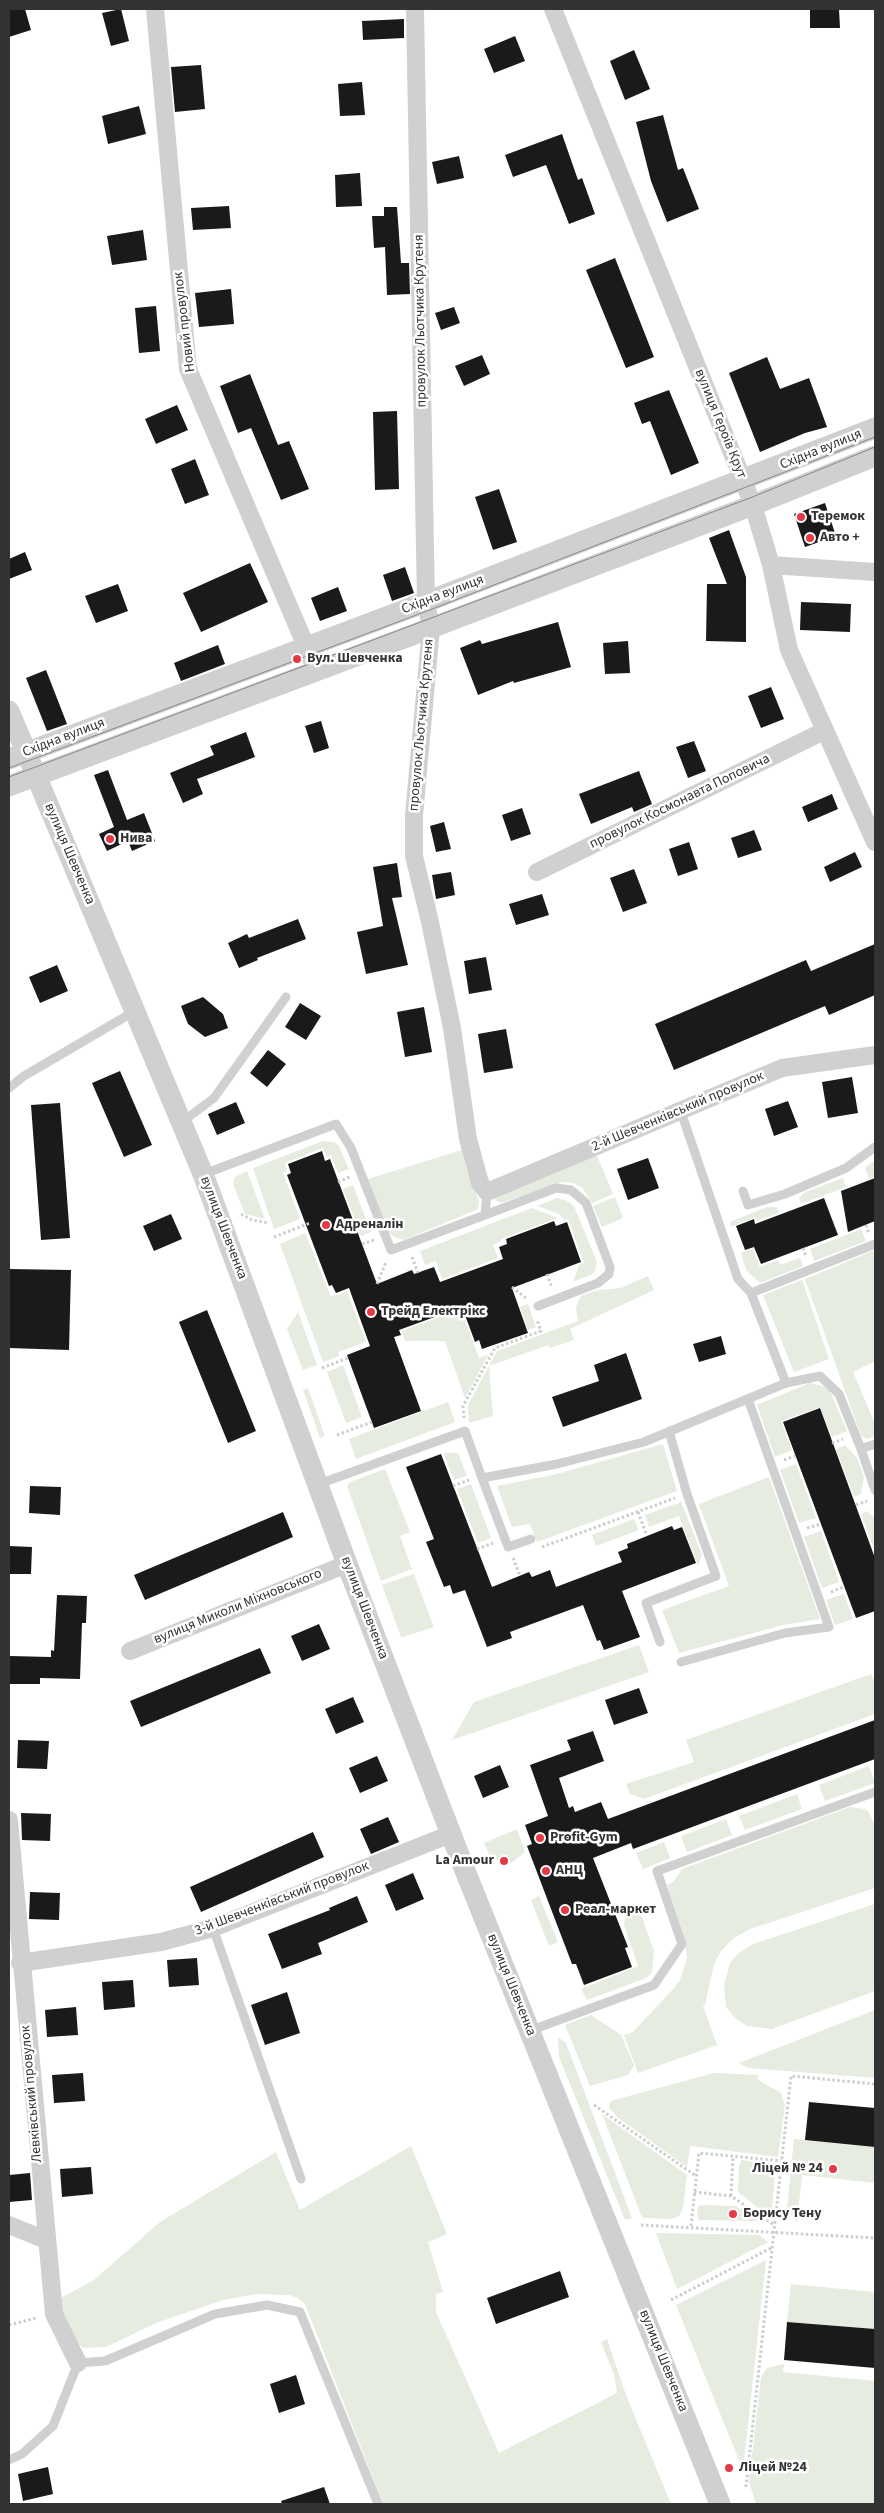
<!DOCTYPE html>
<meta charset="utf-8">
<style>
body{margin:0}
#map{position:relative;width:884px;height:2513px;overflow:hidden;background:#fff;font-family:"Source Sans 3",sans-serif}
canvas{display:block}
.frame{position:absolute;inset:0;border:10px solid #333;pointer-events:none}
</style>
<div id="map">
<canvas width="884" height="2513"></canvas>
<div class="frame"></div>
</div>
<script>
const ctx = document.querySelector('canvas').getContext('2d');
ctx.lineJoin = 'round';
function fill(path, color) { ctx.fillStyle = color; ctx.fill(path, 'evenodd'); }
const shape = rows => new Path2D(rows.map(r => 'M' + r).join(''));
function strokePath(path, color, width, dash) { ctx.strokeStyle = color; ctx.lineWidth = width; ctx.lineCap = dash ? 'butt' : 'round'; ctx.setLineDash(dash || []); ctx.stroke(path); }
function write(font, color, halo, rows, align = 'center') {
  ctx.font = font + ' "Source Sans 3",sans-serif'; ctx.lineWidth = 5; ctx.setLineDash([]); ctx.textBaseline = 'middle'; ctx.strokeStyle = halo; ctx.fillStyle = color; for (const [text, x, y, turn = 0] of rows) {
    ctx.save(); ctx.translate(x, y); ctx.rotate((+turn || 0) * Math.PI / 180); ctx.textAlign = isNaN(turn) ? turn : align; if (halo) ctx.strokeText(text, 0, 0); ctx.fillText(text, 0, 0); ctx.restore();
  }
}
fill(shape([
 [323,1141,334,1142,339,1146,349,1169,338,1173,331,1155,327,1157,323,1148,285,1163,287,1171,283,1173,300,1219,274,1229,253,1168],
 [462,1150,466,1168,479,1201,478,1209,404,1240,394,1237,387,1230,368,1179],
 [595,1151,613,1194,592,1203,582,1187,573,1183,563,1182,501,1203,495,1200,495,1196],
 [875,1160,875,1176,869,1179,865,1168],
 [247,1171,265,1219,245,1214,233,1184,235,1177],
 [843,1178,846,1187,801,1204,799,1198,805,1192],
 [353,1185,371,1232,361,1236,343,1189],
 [615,1197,623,1218,602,1227,593,1206],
 [557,1198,565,1200,574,1206,597,1262,595,1271,592,1274,573,1282,579,1265,584,1263,568,1219,564,1220,559,1214,537,1206],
 [767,1207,777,1207,779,1213,757,1221,755,1217,731,1227,730,1222],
 [532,1208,558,1218,501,1239,501,1241,493,1245,498,1258,442,1279,436,1261,425,1265,420,1251],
 [861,1229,866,1241,814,1261,810,1249],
 [305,1233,331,1297,347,1291,366,1342,338,1352,339,1356,323,1362,280,1244],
 [753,1249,760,1267,778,1260,780,1265,800,1258,803,1266,760,1283,746,1270,741,1253],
 [875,1250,875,1361,853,1372,875,1424,875,1436,867,1439,861,1436,859,1430,805,1279],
 [648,1276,654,1290,570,1329,574,1340,550,1348,548,1345,489,1366,493,1416,469,1423,468,1405,497,1351,578,1321,576,1308,579,1299,583,1295,598,1290,621,1288],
 [802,1280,829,1359,794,1372,763,1295],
 [528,1304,536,1327,528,1330,520,1307],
 [461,1309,479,1358,488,1355,465,1398,445,1341,405,1341,402,1331],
 [298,1312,317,1365,303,1370,287,1329],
 [343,1365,362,1417,346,1423,327,1372],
 [810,1383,827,1387,830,1391,847,1431,832,1437,820,1407,781,1421,792,1450,775,1457,757,1405],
 [308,1388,325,1436,320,1438,303,1390],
 [448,1402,455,1422,356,1459,349,1439],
 [663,1444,677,1491,537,1542,530,1524,512,1527,497,1486,557,1474],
 [845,1445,857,1458,864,1477,861,1494,854,1497,836,1449],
 [443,1453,458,1453,467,1476,454,1480],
 [796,1464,816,1518,799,1523,780,1470],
 [385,1469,410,1532,400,1536,412,1569,381,1581,347,1486,350,1482],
 [769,1477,820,1619,783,1625,679,1653,662,1610,729,1586,699,1504],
 [471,1484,491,1538,478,1543,457,1489],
 [681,1502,702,1554,698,1566,679,1516,649,1527,645,1515],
 [867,1511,875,1518,875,1552,861,1514],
 [634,1519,639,1530,596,1546,592,1535],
 [821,1531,839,1582,822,1588,804,1537],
 [414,1574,434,1627,403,1637,401,1637,382,1585],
 [844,1594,853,1619,835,1625,826,1600],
 [639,1645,649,1672,452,1740,474,1702],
 [871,1674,875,1683,875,1714,644,1799,630,1794,626,1784,694,1762,686,1740],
 [869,1766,875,1783,825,1801,819,1785],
 [797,1794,802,1809,745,1830,739,1816],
 [850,1807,865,1809,869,1813,875,1826,875,1888,750,1929,734,1938,721,1951,714,1964,705,2005,703,2006,717,2045,638,2073,624,2035,633,2032,675,1987,680,1980,687,1958,684,1935,667,1885,673,1882,682,1869],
 [726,1819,732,1835,687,1852,681,1836],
 [517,1829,525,1852,511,1863,507,1855,497,1860,491,1859,484,1843],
 [664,1842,670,1858,643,1869,636,1853],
 [539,1896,558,1942,549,1946,531,1900],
 [875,1904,875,1991,772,2029,747,2026,735,2018,726,2007,724,1985,730,1963,740,1952,753,1944],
 [636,1912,642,1917,654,1951,652,1972,646,1978,587,2000,581,1989,638,1966,624,1925,625,1917],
 [875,2010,875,2078,748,2068,739,2063],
 [591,2015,621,2035,634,2065,628,2075,590,2086,565,2025],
 [558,2037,566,2043,632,2218,625,2220,559,2057],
 [714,2073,758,2075,758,2080,781,2093,785,2105,778,2157,690,2146,687,2167,617,2117,609,2108,610,2102,614,2100],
 [602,2114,687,2175,683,2208,679,2216,672,2219,644,2218,641,2215],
 [794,2139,875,2147,875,2183,802,2175,797,2222,787,2209],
 [411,2146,447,2234,428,2242,443,2292,436,2294,436,2312,499,2453,617,2393,614,2375,601,2342,607,2339,626,2395,671,2504,383,2504,305,2304,298,2298,289,2295,256,2294,223,2300,156,2323,106,2347,83,2348,73,2339,55,2301,94,2280,160,2222,276,2152,300,2210],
 [742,2160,776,2165,771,2218,738,2192,739,2165],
 [704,2205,736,2206,758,2221,699,2220,697,2215,698,2206],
 [656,2233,759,2235,768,2242,677,2289],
 [766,2260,743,2470,676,2305],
 [791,2284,875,2292,875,2329,787,2322],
 [784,2364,783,2372,875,2381,875,2504,756,2504,749,2482,761,2377,767,2368]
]), '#e6ecdf');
fill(shape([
 [9,9,25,9,31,30,9,37],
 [121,9,129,41,111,46,102,13],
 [810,9,839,9,840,28,810,28],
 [404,19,404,38,363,40,362,21],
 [515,36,525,61,494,73,484,49],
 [634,50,650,89,625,100,610,61],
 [201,65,205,109,175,112,171,67],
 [362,82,365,115,340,116,338,84],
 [139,106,146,134,108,144,102,116],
 [663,115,678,170,683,168,699,209,667,222,651,181,636,122],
 [562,134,578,180,582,178,595,214,569,224,546,165,513,177,505,155],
 [459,156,464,178,437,184,432,162],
 [360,173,362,206,336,207,335,175],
 [229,206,231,228,193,230,191,208],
 [384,207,397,207,401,263,409,263,410,294,387,295,385,247,374,248,372,216,384,216],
 [143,230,147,260,112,265,107,236],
 [615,258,654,357,626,368,586,270],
 [231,289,234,324,199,327,195,293],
 [156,306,160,351,139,353,135,308],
 [454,307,460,323,441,330,435,313],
 [482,355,490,374,464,386,455,366],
 [767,357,780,389,809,378,827,427,805,433,760,452,729,373],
 [250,374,278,445,289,441,309,489,281,500,251,428,238,433,220,386],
 [669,390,699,463,671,475,650,421,642,424,634,403],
 [177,405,188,430,156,444,145,419],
 [397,411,399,489,375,490,373,412],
 [195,459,209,495,185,504,171,469],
 [499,489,517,542,493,550,475,497],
 [825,503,836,536,805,547,794,514],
 [729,530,746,577,746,642,706,641,707,584,727,584,709,538],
 [25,552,32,570,9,579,9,559],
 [250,563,268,602,201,632,183,593],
 [405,567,414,593,392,601,383,575],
 [118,584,128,611,96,623,85,596],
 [338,587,347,611,320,621,311,598],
 [801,602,851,604,850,632,800,630],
 [558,622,571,667,514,683,513,681,478,695,460,648,480,640,482,644],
 [628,641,630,673,605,674,603,643],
 [218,645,225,664,181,681,174,663],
 [46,670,67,724,47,731,26,678],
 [771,687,784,719,761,728,748,696],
 [321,721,329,748,314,753,305,726],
 [246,732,255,757,197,779,203,794,183,803,170,773,214,755,210,746],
 [694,741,706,771,688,778,676,747],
 [108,770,127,820,144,813,155,841,132,851,128,841,107,851,99,834,114,827,94,775],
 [639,771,652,804,634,812,632,807,591,824,579,794],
 [832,794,838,809,808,822,802,807],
 [522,808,531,834,511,841,502,815],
 [444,822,451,849,436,852,430,826],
 [754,830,762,850,738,858,731,838],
 [689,842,698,869,678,876,669,849],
 [855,852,862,867,830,882,824,867],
 [397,863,402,897,392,898,408,965,366,974,357,932,383,926,373,867],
 [634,869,647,903,623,912,610,878],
 [451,872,455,895,436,899,432,875],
 [542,894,549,915,516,925,509,904],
 [298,919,306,939,257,958,258,960,239,968,228,943,247,934,249,938],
 [875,944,875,995,829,1015,825,1006,674,1070,655,1024,806,960,811,971],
 [486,957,492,990,469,994,464,961],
 [57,965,68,991,40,1003,29,977],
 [203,997,223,1014,228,1028,205,1037,188,1024,181,1006],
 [300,1003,321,1016,306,1040,285,1027],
 [424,1007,432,1052,405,1057,397,1012],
 [506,1029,513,1068,484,1073,478,1034],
 [268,1050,286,1064,267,1087,250,1073],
 [120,1071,152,1145,124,1157,92,1083],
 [852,1077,858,1113,828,1118,822,1082],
 [788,1101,798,1127,774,1136,765,1109],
 [236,1102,245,1123,217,1135,208,1114],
 [60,1103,70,1238,41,1240,31,1105],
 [322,1151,325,1161,330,1159,377,1284,412,1270,414,1274,434,1267,440,1282,503,1259,499,1247,507,1244,506,1239,554,1221,556,1226,567,1222,581,1262,512,1288,528,1333,482,1349,479,1340,475,1342,462,1307,399,1330,401,1335,394,1337,421,1411,374,1428,347,1355,370,1346,349,1288,336,1293,332,1285,329,1286,287,1175,291,1173,288,1164],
 [648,1158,659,1188,628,1200,617,1169],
 [875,1178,875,1221,848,1232,841,1191],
 [824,1198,838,1235,761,1264,754,1247,745,1250,736,1226,754,1219,755,1224],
 [171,1214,182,1239,154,1251,143,1226],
 [9,1269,71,1270,69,1350,9,1348],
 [207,1310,256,1431,228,1443,179,1322],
 [721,1336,726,1354,699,1362,693,1344],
 [626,1353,642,1399,563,1427,552,1397,599,1381,594,1365],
 [820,1408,875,1558,875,1611,856,1618,783,1422],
 [441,1454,492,1587,529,1572,532,1577,550,1570,556,1587,622,1562,618,1552,628,1548,627,1544,672,1526,674,1530,682,1527,696,1563,622,1591,640,1637,604,1650,600,1640,597,1641,583,1605,510,1632,512,1638,487,1647,465,1590,453,1594,450,1585,444,1587,426,1542,434,1539,406,1467],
 [30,1486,61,1487,60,1515,29,1513],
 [283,1512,293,1537,145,1600,134,1575],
 [9,1546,32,1547,31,1574,9,1574],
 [57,1595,87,1596,86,1623,82,1623,80,1679,40,1678,40,1684,9,1684,10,1656,51,1657,51,1650,54,1651],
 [319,1624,330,1649,302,1661,291,1636],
 [260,1648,271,1673,141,1727,130,1701],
 [639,1688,648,1713,614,1725,605,1700],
 [353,1697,364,1722,336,1734,325,1709],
 [875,1720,875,1759,633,1849,631,1843,593,1858,628,1947,625,1948,632,1967,584,1985,576,1964,572,1964,527,1846,532,1844,525,1825,548,1816,530,1765,571,1750,567,1740,593,1731,604,1761,559,1778,569,1808,573,1806,575,1812,601,1802,608,1819],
 [18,1740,49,1741,47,1769,17,1768],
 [377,1756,388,1781,360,1793,349,1768],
 [500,1765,509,1787,483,1798,474,1776],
 [21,1813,51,1814,50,1841,22,1840],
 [388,1817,399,1842,371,1854,360,1829],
 [313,1832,324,1857,201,1912,190,1887],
 [413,1873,424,1899,396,1911,385,1885],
 [30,1892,60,1893,59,1920,29,1919],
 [357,1896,368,1922,318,1943,322,1954,282,1969,268,1934,330,1910,329,1908],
 [197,1958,199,1985,169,1987,167,1960],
 [133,1980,135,2007,104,2010,102,1982],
 [287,1992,300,2033,265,2045,251,2005],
 [76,2007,78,2035,47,2037,45,2010],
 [83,2073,85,2101,54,2103,52,2075],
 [809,2102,875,2108,875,2147,805,2140],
 [91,2167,93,2194,62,2197,60,2169],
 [30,2173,32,2200,9,2202,9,2175],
 [560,2271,569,2297,496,2324,487,2298],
 [787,2322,875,2329,875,2368,784,2360],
 [296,2375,305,2404,279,2413,270,2384],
 [48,2467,53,2494,23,2501,18,2474],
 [324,2487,330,2504,282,2504,281,2501]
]), '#1a1a1a');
strokePath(shape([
 [338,1182,350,1177],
 [241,1214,252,1220,269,1223],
 [866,1225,869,1234],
 [274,1237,310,1223],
 [362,1244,374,1240],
 [803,1248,806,1257],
 [412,1257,418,1273],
 [547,1274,552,1288],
 [377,1284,386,1262],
 [512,1287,527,1299],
 [322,1368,348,1358],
 [464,1418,463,1406,495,1348,541,1331,537,1320],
 [337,1435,372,1422],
 [832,1443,843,1439],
 [784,1460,795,1456],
 [453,1486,469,1480],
 [856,1505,867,1501],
 [638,1512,647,1536],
 [807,1528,821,1524],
 [542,1547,675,1498],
 [477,1549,493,1543],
 [513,1558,520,1576],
 [831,1592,844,1587],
 [594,2105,696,2176],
 [694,2192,731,2196,774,2225],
 [731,2196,733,2157],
 [641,2225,875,2238],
 [691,2226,699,2153,782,2161],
 [671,2300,771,2248],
 [9,2325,36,2318],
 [746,2487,791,2076,875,2084]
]), '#cdcdcd', 3, [2.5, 2.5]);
strokePath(shape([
 [9,1088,24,1076,135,1011],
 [681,1112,738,1279,751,1293,786,1383],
 [182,1122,214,1098,286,997],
 [204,1174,336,1124,351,1148,391,1250,485,1215,487,1192],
 [743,1191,748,1205,785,1194,846,1168,875,1147],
 [485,1215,556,1188,571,1190,586,1203,610,1267,609,1274,598,1283,538,1306],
 [751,1293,875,1244],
 [861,1449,875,1490],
 [482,1478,508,1547,531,1539],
 [319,1484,465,1431,482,1478,557,1464,644,1442,786,1383,820,1376,839,1394,861,1449,875,1444],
 [660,1642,646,1603,716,1576,687,1494,669,1431],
 [681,1662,785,1633,829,1627,748,1399],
 [213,1928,301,2179],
 [529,2031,654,1985,682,1944,657,1871,875,1792],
 [9,2460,22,2454,53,2426,78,2363,105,2361,215,2314,267,2305,300,2312,378,2504]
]), '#d0d0d0', 9);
strokePath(shape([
 [155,9,188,369,316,670],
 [415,9,426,602,431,628,414,815,414,856,430,922,452,1028,468,1139,480,1183,487,1192,782,1068,875,1055],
 [553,9,753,505,771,565,789,650,875,842],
 [771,565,875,572],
 [537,872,824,731],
 [130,1651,347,1564],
 [9,1820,54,2314,78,2363],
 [20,1963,161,1942,213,1928,451,1834],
 [9,2225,46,2240]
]), '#d0d0d0', 18);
strokePath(shape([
 [9,711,203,1174,347,1564,466,1873,720,2504],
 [9,759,426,602,875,428],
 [9,786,431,628,753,505,875,456]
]), '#d0d0d0', 21);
strokePath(shape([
 [9,768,427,611,875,437],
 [9,777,750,498,875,447]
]), '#888', 1);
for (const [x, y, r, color] of [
 [801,517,5,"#e63946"],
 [810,538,5,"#e63946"],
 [297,659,5,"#e63946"],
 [110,839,5,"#e63946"],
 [326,1225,5,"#e63946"],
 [371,1312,5,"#e63946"],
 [540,1838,5,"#e63946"],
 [504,1861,5,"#e63946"],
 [546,1871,5,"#e63946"],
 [565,1910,5,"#e63946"],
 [833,2169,5,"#e63946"],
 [733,2214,5,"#e63946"],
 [729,2468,5,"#e63946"]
]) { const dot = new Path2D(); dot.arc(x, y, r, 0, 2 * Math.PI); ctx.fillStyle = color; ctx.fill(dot); strokePath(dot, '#fff', 2); }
write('14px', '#333', '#fff', [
 ["провулок Льотчика Крутеня",421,321,-91],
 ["Новий провулок",185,322,-97],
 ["вулиця Героїв Крут",720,424,68],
 ["Східна вулиця",821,450,-22],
 ["Східна вулиця",443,595,-21],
 ["провулок Льотчика Крутеня",422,725,-85],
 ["Східна вулиця",64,738,-21],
 ["провулок Космонавта Поповича",680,802,-26],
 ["вулиця Шевченка",69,854,67],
 ["2-й Шевченківський провулок",678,1112,-23],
 ["вулиця Шевченка",223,1228,69],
 ["вулиця Миколи Міхновського",238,1607,-22],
 ["вулиця Шевченка",364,1608,69],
 ["3-й Шевченківський провулок",282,1899,-21],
 ["вулиця Шевченка",511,1985,68],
 ["Левківський провулок",32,2094,-95],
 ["вулиця Шевченка",663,2361,68]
]);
write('bold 14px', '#333', '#fff', [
 ["Теремок",811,517],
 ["Авто +",820,538],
 ["Вул. Шевченка",307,659],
 ["Нива",120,839],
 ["Адреналін",336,1225],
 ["Трейд Електрікс",381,1312],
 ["Profit-Gym",550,1838],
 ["La Amour",494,1861,"right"],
 ["АНЦ",556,1871],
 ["Реал-маркет",575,1910],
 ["Ліцей № 24",823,2169,"right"],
 ["Борису Тену",743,2214],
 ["Ліцей №24",739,2468]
], 'left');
</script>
